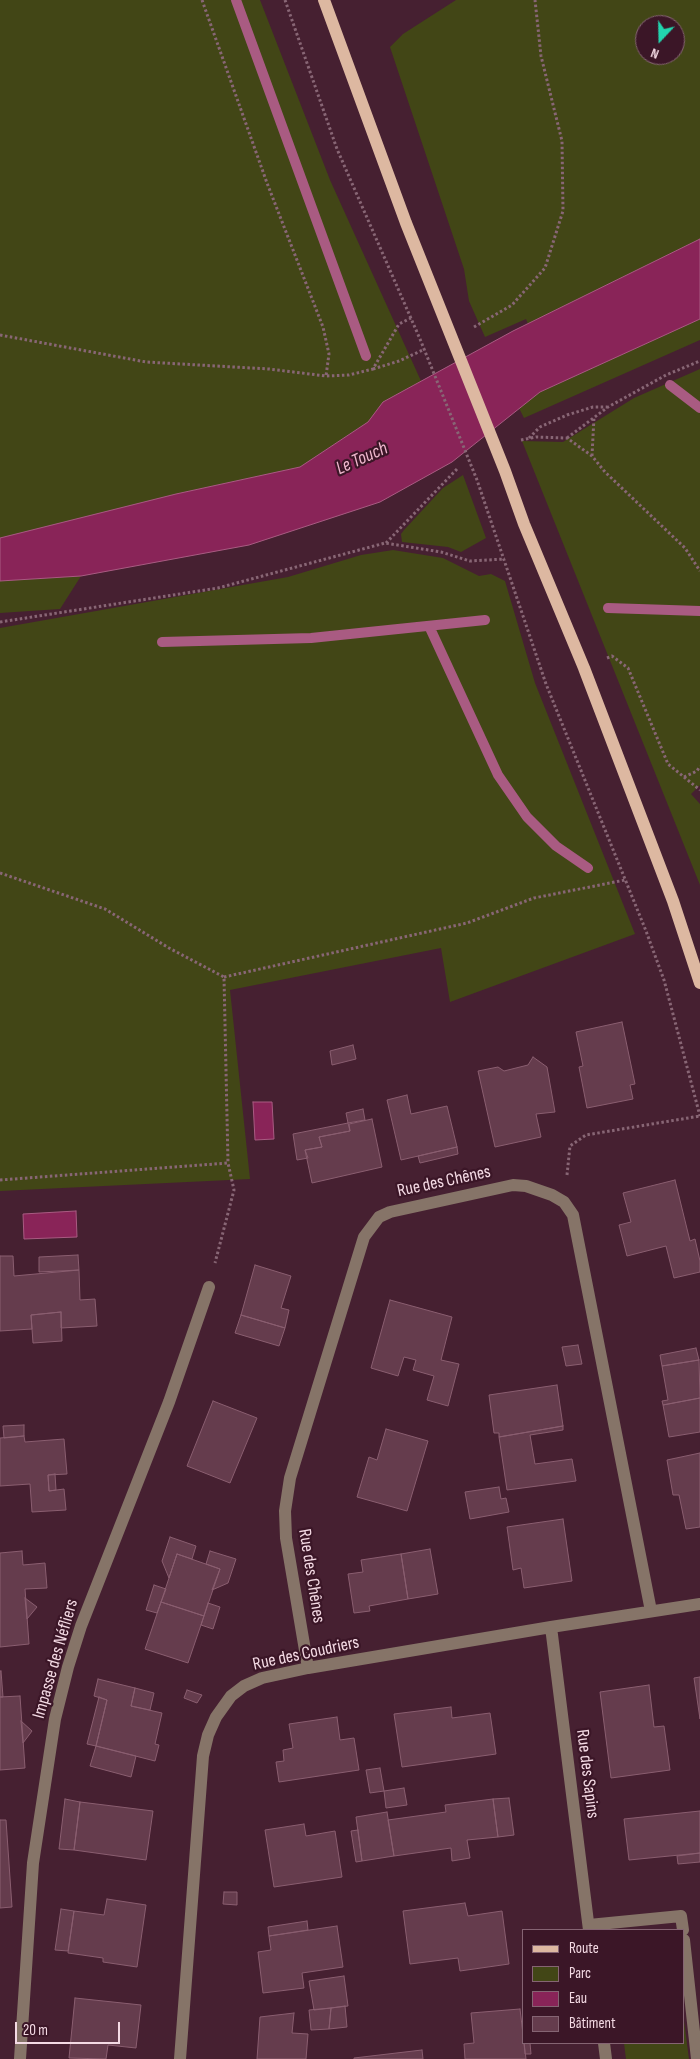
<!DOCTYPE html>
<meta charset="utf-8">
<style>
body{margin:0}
#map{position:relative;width:700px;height:2059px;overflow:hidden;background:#462031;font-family:"Sofia Sans Condensed",sans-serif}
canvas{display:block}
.legend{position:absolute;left:522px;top:1929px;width:162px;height:115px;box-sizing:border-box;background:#3b1627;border:1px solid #856473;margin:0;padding:6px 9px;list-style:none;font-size:15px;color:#f4dae4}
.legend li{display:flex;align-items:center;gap:10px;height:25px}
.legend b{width:25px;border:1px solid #856473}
.north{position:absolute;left:635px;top:15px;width:50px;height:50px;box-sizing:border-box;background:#3b1627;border:1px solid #856473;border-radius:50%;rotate:201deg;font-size:14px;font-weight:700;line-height:20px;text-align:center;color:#f4dae4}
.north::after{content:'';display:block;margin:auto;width:18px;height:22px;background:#22d5af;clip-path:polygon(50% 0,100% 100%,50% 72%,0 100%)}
.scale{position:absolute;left:15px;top:2022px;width:105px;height:22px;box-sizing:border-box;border:2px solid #f4dae4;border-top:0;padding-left:6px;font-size:15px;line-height:18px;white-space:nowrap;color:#f4dae4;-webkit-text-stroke:4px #3b1627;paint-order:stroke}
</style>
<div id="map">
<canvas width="700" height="2059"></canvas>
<ul class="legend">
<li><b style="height:6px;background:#ddb8a1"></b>Route</li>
<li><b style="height:14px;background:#424616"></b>Parc</li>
<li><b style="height:14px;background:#892458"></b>Eau</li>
<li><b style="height:14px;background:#653c4d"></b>Bâtiment</li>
</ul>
<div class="north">N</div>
<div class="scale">20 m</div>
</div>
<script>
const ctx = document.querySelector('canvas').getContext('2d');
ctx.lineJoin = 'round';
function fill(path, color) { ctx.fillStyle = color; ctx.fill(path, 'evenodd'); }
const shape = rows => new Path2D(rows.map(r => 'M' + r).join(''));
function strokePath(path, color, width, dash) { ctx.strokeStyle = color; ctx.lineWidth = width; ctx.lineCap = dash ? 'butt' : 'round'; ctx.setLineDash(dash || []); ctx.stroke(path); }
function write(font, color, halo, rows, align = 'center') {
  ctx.font = font + ' "Sofia Sans Condensed",sans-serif'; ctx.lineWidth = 4.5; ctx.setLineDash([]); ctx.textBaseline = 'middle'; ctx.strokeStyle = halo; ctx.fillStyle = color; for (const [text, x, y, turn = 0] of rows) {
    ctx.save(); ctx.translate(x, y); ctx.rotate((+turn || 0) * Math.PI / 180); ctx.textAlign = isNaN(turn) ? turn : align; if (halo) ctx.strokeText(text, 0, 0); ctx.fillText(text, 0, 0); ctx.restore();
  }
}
fill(shape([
 [0,0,260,0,330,180,421,381,383,402,368,422,300,467,176,494,0,538],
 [456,0,700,0,700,239,528,324,526,319,485,337,469,301,464,269,390,47,403,34],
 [645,25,675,25,675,55,645,55],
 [700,319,700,340,524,418,519,408,540,392],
 [700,369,700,785,691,794,700,804,700,885,522,441,563,442,634,398],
 [463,475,486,538,461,552,448,547,402,542,401,534,404,530,443,488],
 [393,550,443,558,479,576,491,574,505,581,535,683,635,934,450,1002,441,948,230,990,250,1179,0,1191,0,628,288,577,361,555],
 [81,576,60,609,0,613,0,581],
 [684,2021,689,2059,626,2059,624,2043,684,2043]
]), '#424616');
const water = shape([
 [700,239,700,319,540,392,452,462,380,502,249,545,81,576,0,581,0,538,176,494,300,467,368,422,383,402,513,331,700,239],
 [253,1102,272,1102,274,1139,255,1140,253,1102],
 [76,1211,77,1237,24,1239,23,1214,76,1211]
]);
fill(water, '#892458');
strokePath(water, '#a95b82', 1);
strokePath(shape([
 [236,0,366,356],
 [670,385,700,408],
 [608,608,700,611],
 [429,626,498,775,527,817,556,846,588,868],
 [162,642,311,638,485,620]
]), '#a95b82', 10);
const building = shape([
 [622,1022,635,1084,630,1085,633,1099,587,1108,579,1067,583,1066,576,1032,622,1022],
 [353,1045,356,1059,332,1065,330,1051,353,1045],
 [533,1057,547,1067,555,1112,536,1114,541,1137,495,1147,478,1071,498,1067,504,1071,528,1065,533,1057],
 [407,1095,411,1114,447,1106,457,1147,401,1160,387,1100,407,1095],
 [363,1109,365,1120,348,1123,346,1113,363,1109],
 [372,1119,382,1167,312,1183,305,1150,322,1147,319,1137,350,1131,349,1124,372,1119],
 [348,1123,350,1131,319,1137,322,1147,305,1150,308,1158,297,1160,293,1134,348,1123],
 [457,1147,458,1154,420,1163,418,1156,457,1147],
 [675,1180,690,1241,695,1239,700,1261,700,1272,674,1278,666,1246,627,1256,619,1225,631,1222,623,1193,675,1180],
 [78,1255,79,1270,39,1272,39,1257,78,1255],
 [0,1256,13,1256,14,1276,79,1270,80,1300,95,1299,97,1326,61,1328,61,1312,31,1315,32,1329,0,1331,0,1256],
 [255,1265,291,1276,281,1308,289,1310,285,1328,241,1315,255,1265],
 [390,1300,452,1317,441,1360,459,1364,448,1406,427,1400,434,1376,413,1370,416,1360,404,1357,398,1376,371,1368,390,1300],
 [61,1312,62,1341,33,1343,31,1315,61,1312],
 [241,1315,285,1328,279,1346,235,1333,241,1315],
 [578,1345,582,1364,566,1366,562,1347,578,1345],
 [696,1348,699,1360,662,1366,660,1355,696,1348],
 [699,1360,700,1398,663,1405,662,1401,668,1400,662,1366,699,1360],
 [557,1385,563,1426,499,1437,499,1433,494,1433,489,1395,557,1385],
 [700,1398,700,1432,669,1437,663,1405,700,1398],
 [213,1401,257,1418,230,1483,187,1466,213,1401],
 [24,1425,24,1436,4,1438,3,1426,24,1425],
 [563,1426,563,1430,530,1435,535,1464,572,1459,576,1481,507,1490,499,1437,563,1426],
 [386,1429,428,1441,407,1511,357,1497,369,1457,377,1460,386,1429],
 [24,1436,25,1442,64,1439,67,1474,48,1475,49,1491,64,1489,66,1510,32,1512,30,1484,0,1486,0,1438,24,1436],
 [700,1453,700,1527,686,1529,679,1495,673,1495,667,1460,700,1453],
 [55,1474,56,1490,49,1491,48,1475,55,1474],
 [499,1487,501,1499,506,1498,509,1512,470,1519,465,1492,499,1487],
 [563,1519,572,1581,524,1588,521,1568,513,1570,507,1527,563,1519],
 [170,1537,196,1546,192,1559,177,1554,169,1578,162,1561,170,1537],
 [430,1549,438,1594,408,1599,401,1554,430,1549],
 [22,1551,23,1565,45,1563,47,1588,25,1589,29,1644,0,1647,0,1553,22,1551],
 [210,1551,236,1559,228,1583,212,1590,220,1569,206,1564,210,1551],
 [177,1554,220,1569,204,1616,161,1602,177,1554],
 [401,1554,408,1599,369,1606,370,1611,354,1613,348,1574,363,1572,361,1560,401,1554],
 [154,1585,166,1589,157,1613,146,1610,154,1585],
 [25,1598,37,1607,27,1619,25,1598],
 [161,1602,204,1616,188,1663,145,1649,161,1602],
 [208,1603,220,1607,213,1629,201,1625,208,1603],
 [1,1671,3,1697,0,1697,0,1671,1,1671],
 [700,1677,700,1719,694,1678,700,1677],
 [98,1679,135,1688,131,1706,162,1713,155,1744,159,1745,155,1761,96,1746,107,1700,94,1696,98,1679],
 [649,1685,654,1727,664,1726,670,1770,611,1778,600,1692,649,1685],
 [135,1688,154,1693,150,1710,131,1706,135,1688],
 [187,1690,202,1695,197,1703,184,1698,187,1690],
 [20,1696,25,1768,0,1770,0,1697,20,1696],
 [99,1697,107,1700,96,1746,87,1744,99,1697],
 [451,1707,452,1718,490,1713,496,1754,402,1767,394,1714,451,1707],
 [337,1717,340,1740,354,1738,359,1770,279,1782,276,1762,284,1761,283,1750,293,1748,289,1724,337,1717],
 [21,1721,32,1731,23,1743,21,1721],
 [96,1746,136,1756,131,1777,90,1766,96,1746],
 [380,1768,384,1791,370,1793,366,1770,380,1768],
 [404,1788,407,1805,386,1808,384,1791,404,1788],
 [509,1798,514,1835,498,1837,493,1799,509,1798],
 [65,1799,80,1802,74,1850,59,1849,65,1799],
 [493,1799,498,1837,467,1840,470,1858,452,1861,451,1848,394,1856,388,1820,446,1812,445,1805,493,1799],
 [80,1802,153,1811,146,1860,74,1850,80,1802],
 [700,1811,700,1853,629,1860,624,1819,700,1811],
 [387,1812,394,1856,362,1861,356,1817,387,1812],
 [0,1820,6,1820,12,1907,0,1908,0,1820],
 [304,1824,306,1836,335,1831,342,1877,274,1887,265,1830,304,1824],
 [358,1830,362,1861,356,1862,351,1831,358,1830],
 [700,1853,700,1862,678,1864,677,1856,700,1853],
 [224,1892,237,1892,237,1905,223,1904,224,1892],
 [107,1899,146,1905,137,1967,103,1962,103,1958,68,1953,74,1911,104,1915,107,1899],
 [465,1903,468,1916,502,1911,509,1964,460,1971,458,1958,410,1964,403,1911,465,1903],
 [61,1909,74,1911,68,1951,55,1950,61,1909],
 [307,1921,308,1930,269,1936,268,1927,307,1921],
 [337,1926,343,1967,302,1973,304,1988,263,1993,258,1952,271,1950,269,1936,337,1926],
 [344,1976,348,2006,314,2010,309,1981,344,1976],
 [75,1998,141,2005,136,2048,108,2045,106,2059,69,2058,75,1998],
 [345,2006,347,2027,329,2029,331,2008,345,2006],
 [331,2008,329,2029,311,2030,309,2010,331,2008],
 [520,2009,526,2059,465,2059,464,2044,474,2043,471,2013,520,2009],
 [294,2013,292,2033,308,2034,306,2059,257,2059,260,2017,294,2013],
 [524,2043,530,2043,531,2054,525,2054,524,2043],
 [422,2050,423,2059,354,2059,354,2058,422,2050]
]);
fill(building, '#653c4d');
strokePath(building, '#8a5e70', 1);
strokePath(shape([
 [202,0,267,183,323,327,329,354,326,376],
 [285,0,337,149,420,339,477,480,546,684,646,931,664,980,700,1116],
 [474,327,512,305,545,268,563,211,562,141,541,56,535,0],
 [0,335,146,362,269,369,326,376,349,375,373,369,399,324,411,318],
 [373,369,399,361,425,349],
 [529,438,540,427,567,415,593,407,607,407],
 [567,438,608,407,666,375,700,361],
 [521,440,536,437,567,438,592,456,605,472,685,548,700,571],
 [592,456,594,417],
 [386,543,457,469],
 [0,622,218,588,385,543,441,552,470,561,505,559],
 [607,658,612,656,628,668,668,764,684,777,697,771,700,766],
 [684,777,700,790],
 [0,873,105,909,169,948,224,977,228,1163],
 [224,977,467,923,534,898,625,880],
 [567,1175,570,1146,586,1135,700,1116],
 [0,1180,228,1163,234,1190,215,1263]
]), '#886675', 3, [2.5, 2.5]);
strokePath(shape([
 [551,1627,589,1930],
 [308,1668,286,1538,285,1511,290,1478,364,1237,379,1217,390,1212,513,1185,526,1186,552,1195,564,1202,573,1215,651,1611],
 [589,1925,681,1916,683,1930],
 [684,1940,697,2059],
 [604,2043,606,2059],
 [20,2059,33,1863,55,1719,68,1667,81,1626,169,1402,209,1287],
 [180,2059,203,1756,208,1735,216,1717,231,1696,244,1686,262,1678,308,1668,551,1627,700,1604]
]), '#867468', 12);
strokePath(shape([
 [324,0,406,223,505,471,524,524,584,668,673,901,700,983]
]), '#ddb8a1', 12);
write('18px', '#f4dae4', '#3b1627', [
 ["Rue des Chênes",444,1182,-12],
 ["Rue des Chênes",311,1576,81],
 ["Rue des Coudriers",306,1654,-12],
 ["Impasse des Néfliers",56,1659,-74],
 ["Rue des Sapins",587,1774,83]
]);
write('italic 19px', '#f0b8ce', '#3b1627', [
 ["Le Touch",362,459,-24]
]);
</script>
